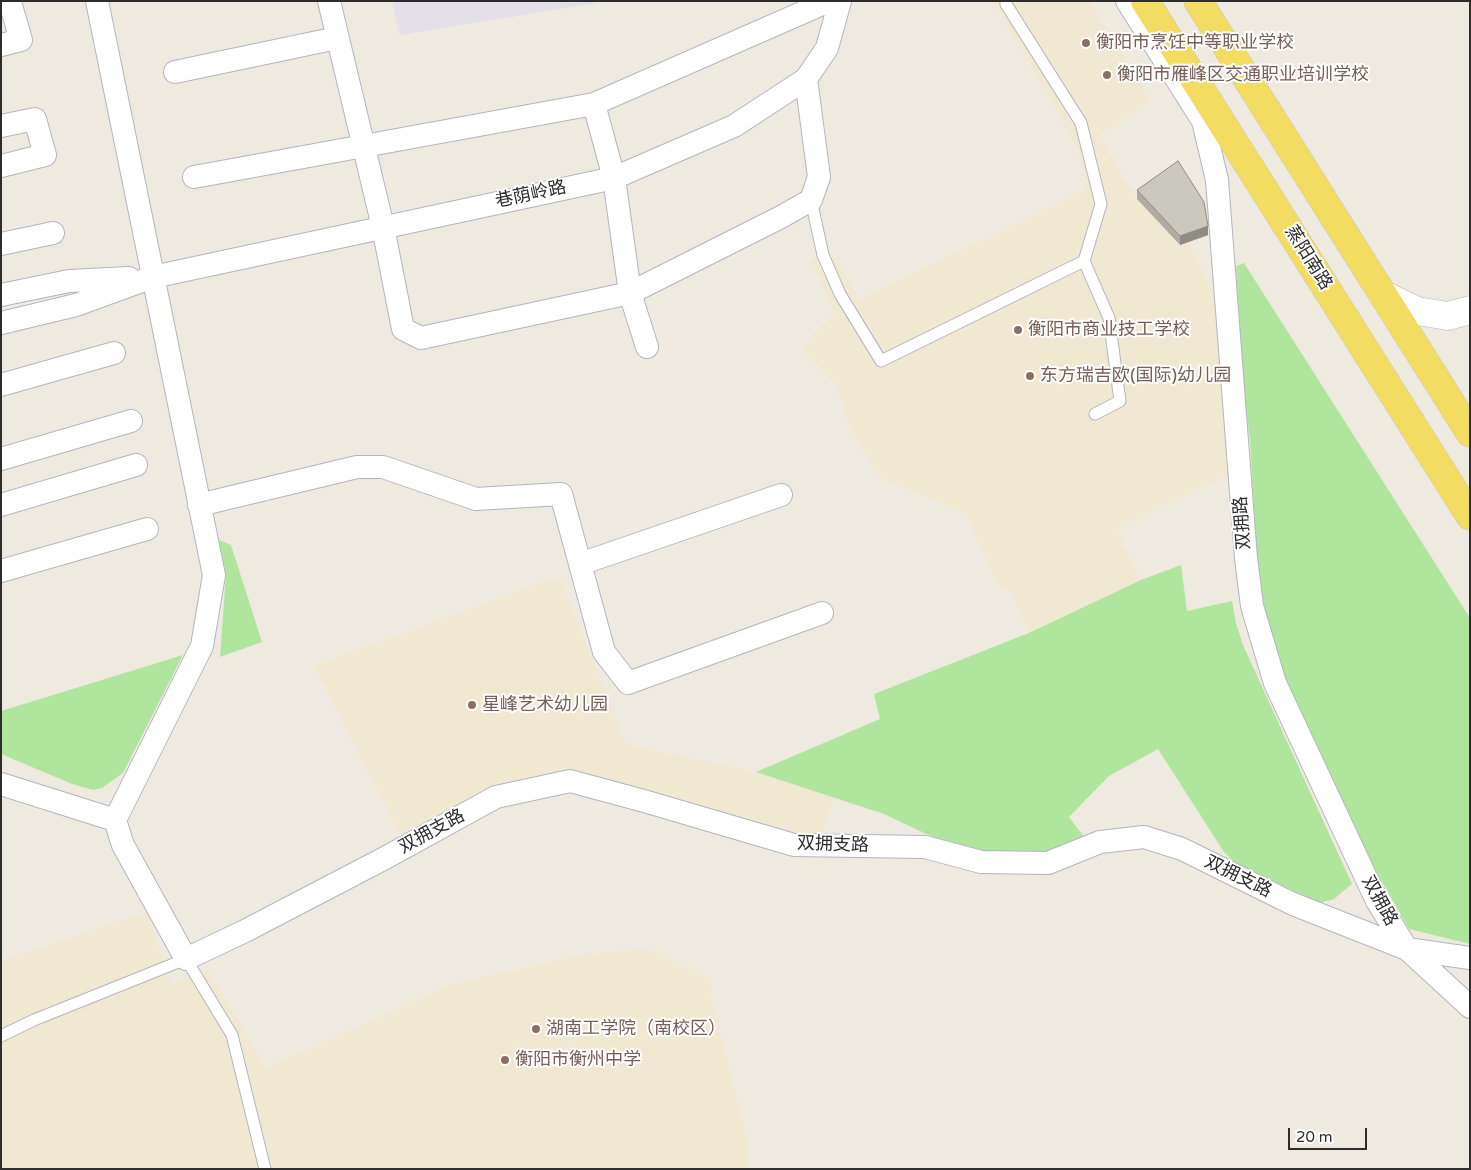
<!DOCTYPE html>
<meta charset="utf-8">
<style>
body{margin:0}
#map{position:relative;width:1471px;height:1170px;overflow:hidden;background:#efeae0;font-family:"Varela Round",sans-serif}
canvas{display:block}
.frame{position:absolute;inset:0;border:2px solid #2d2d2d;pointer-events:none}
.scale{position:absolute;left:1288px;top:1128px;width:79px;height:22px;box-sizing:border-box;border:2px solid #2d2d2d;border-top:0;padding-left:6px;font-size:15px;line-height:18px;white-space:nowrap;color:#2d2d2d;-webkit-text-stroke:4px #fff;paint-order:stroke}
</style>
<div id="map">
<canvas width="1471" height="1170"></canvas>
<div class="frame"></div>
<div class="scale">20 m</div>
</div>
<script>
const ctx = document.querySelector('canvas').getContext('2d');
ctx.lineJoin = 'round';
function fill(path, color) { ctx.fillStyle = color; ctx.fill(path, 'evenodd'); }
const shape = rows => new Path2D(rows.map(r => 'M' + r).join(''));
function strokePath(path, color, width, dash) { ctx.strokeStyle = color; ctx.lineWidth = width; ctx.lineCap = dash ? 'butt' : 'round'; ctx.setLineDash(dash || []); ctx.stroke(path); }
function write(font, color, halo, rows, align = 'center') {
  ctx.font = font + ' "Varela Round","Noto Sans SC",sans-serif'; ctx.lineWidth = 4; ctx.setLineDash([]); ctx.textBaseline = 'middle'; ctx.strokeStyle = halo; ctx.fillStyle = color; for (const [text, x, y, turn = 0] of rows) {
    ctx.save(); ctx.translate(x, y); ctx.rotate((+turn || 0) * Math.PI / 180); ctx.textAlign = isNaN(turn) ? turn : align; if (halo) ctx.strokeText(text, 0, 0); ctx.fillText(text, 0, 0); ctx.restore();
  }
}
fill(shape([
 [392,1,596,1,597,3,400,35]
]), '#e3e0e8');
fill(shape([
 [992,1,1090,1,1151,101,1100,136,1137,199,1180,245,1188,241,1216,300,1230,474,1117,529,1141,580,1029,633,1008,586,1000,588,965,513,878,477,849,425,835,382,811,360,801,349,835,312,811,260,831,252,860,299,1086,190,1078,151,1044,88],
 [559,576,626,744,756,772,834,797,820,839,769,829,574,773,402,838,313,666],
 [147,912,172,984,208,969,266,1068,455,983,585,954,647,948,713,981,710,990,748,1144,747,1169,1,1169,1,961]
]), '#f0e8d0');
fill(shape([
 [1244,263,1470,618,1470,944,1409,929,1368,858,1319,755,1283,672,1268,624,1258,577,1250,440,1242,376,1236,266],
 [219,540,231,545,262,642,220,657,226,574],
 [1181,565,1187,611,1232,601,1236,623,1243,645,1352,884,1334,899,1320,903,1235,863,1224,852,1158,749,1109,776,1069,817,1084,837,1033,856,981,854,941,841,884,814,756,772,880,719,874,694,1029,633,1141,580],
 [183,655,123,773,102,788,93,790,72,784,1,754,1,711]
]), '#b0e59d');
const service = shape([
 [1006,1,1006,4,1081,123,1101,204,1084,261],
 [811,200,823,255,840,294,881,361,1084,261,1109,318,1120,401,1095,414],
 [1,1036,34,1020,186,959,232,1035,265,1169]
]);
const minor = shape([
 [97,1,214,575,202,646,115,820,123,845,186,959,245,931,385,858,496,797,570,781,644,801,794,845,925,847,981,862,1048,863,1100,842,1144,837,1182,849,1293,904,1407,949,1470,958],
 [329,1,383,227,403,329,421,338,630,293,781,217,811,200,819,177,806,79],
 [1127,1,1203,121,1217,180,1246,558,1252,606,1275,683,1377,901,1407,949,1470,1007],
 [1,4,10,2,21,40,1,45],
 [175,72,337,38],
 [594,104,614,178,630,293,647,347],
 [1,126,35,119,45,155,1,166],
 [194,177,594,104,829,1],
 [1,244,53,233],
 [1,295,69,281,129,278],
 [1,323,76,305,153,277,614,178,734,126,806,79,827,48,840,1],
 [1,385,114,353],
 [1,459,131,421],
 [1,505,136,465],
 [199,505,357,467,383,467,476,499,561,494,604,652,628,683,822,613],
 [580,564,781,495],
 [1,571,147,529],
 [1,784,115,820]
]);
const tertiary = shape([
 [1382,294,1417,311,1448,316,1470,310]
]);
const primary = shape([
 [1145,1,1470,516],
 [1198,1,1470,433]
]);
strokePath(service, '#b3b5c1', 13);
strokePath(minor, '#b3b5c1', 24);
strokePath(tertiary, '#b3b5c1', 29);
strokePath(primary, '#c8c8c8', 29);
strokePath(service, '#fff', 11);
strokePath(minor, '#fff', 22);
strokePath(tertiary, '#fff', 28);
strokePath(primary, '#f2dc62', 28);
fill(shape([
 [1137,190,1208,235,1180,245,1137,199]
]), '#afaca3');
fill(shape([
 [1208,226,1208,235,1180,245,1180,236]
]), '#8e8c85');
const building = shape([
 [1178,161,1204,202,1208,226,1180,236,1137,190,1178,161]
]);
fill(building, '#cbc8be');
strokePath(building, '#8e8c85', 1);
for (const [x, y, r, color] of [
 [1086,43,5,"#8d6e63"],
 [1107,75,5,"#8d6e63"],
 [1018,330,5,"#8d6e63"],
 [1030,376,5,"#8d6e63"],
 [472,705,5,"#8d6e63"],
 [536,1029,5,"#8d6e63"],
 [505,1060,5,"#8d6e63"]
]) { const dot = new Path2D(); dot.arc(x, y, r, 0, 2 * Math.PI); ctx.fillStyle = color; ctx.fill(dot); strokePath(dot, '#fff', 2); }
write('18px', '#785e54', '#fff', [
 ["衡阳市烹饪中等职业学校",1096,43],
 ["衡阳市雁峰区交通职业培训学校",1117,75],
 ["衡阳市商业技工学校",1028,330],
 ["东方瑞吉欧(国际)幼儿园",1040,376],
 ["星峰艺术幼儿园",482,705],
 ["湖南工学院（南校区）",546,1029],
 ["衡阳市衡州中学",515,1060]
], 'left');
write('18px', '#2d2d2d', '#fff', [
 ["巷荫岭路",531,195,-12],
 ["蒸阳南路",1308,258,58],
 ["双拥路",1243,523,-94],
 ["双拥支路",432,832,-29],
 ["双拥支路",833,845,2],
 ["双拥支路",1238,877,26],
 ["双拥路",1379,901,61]
]);
</script>
